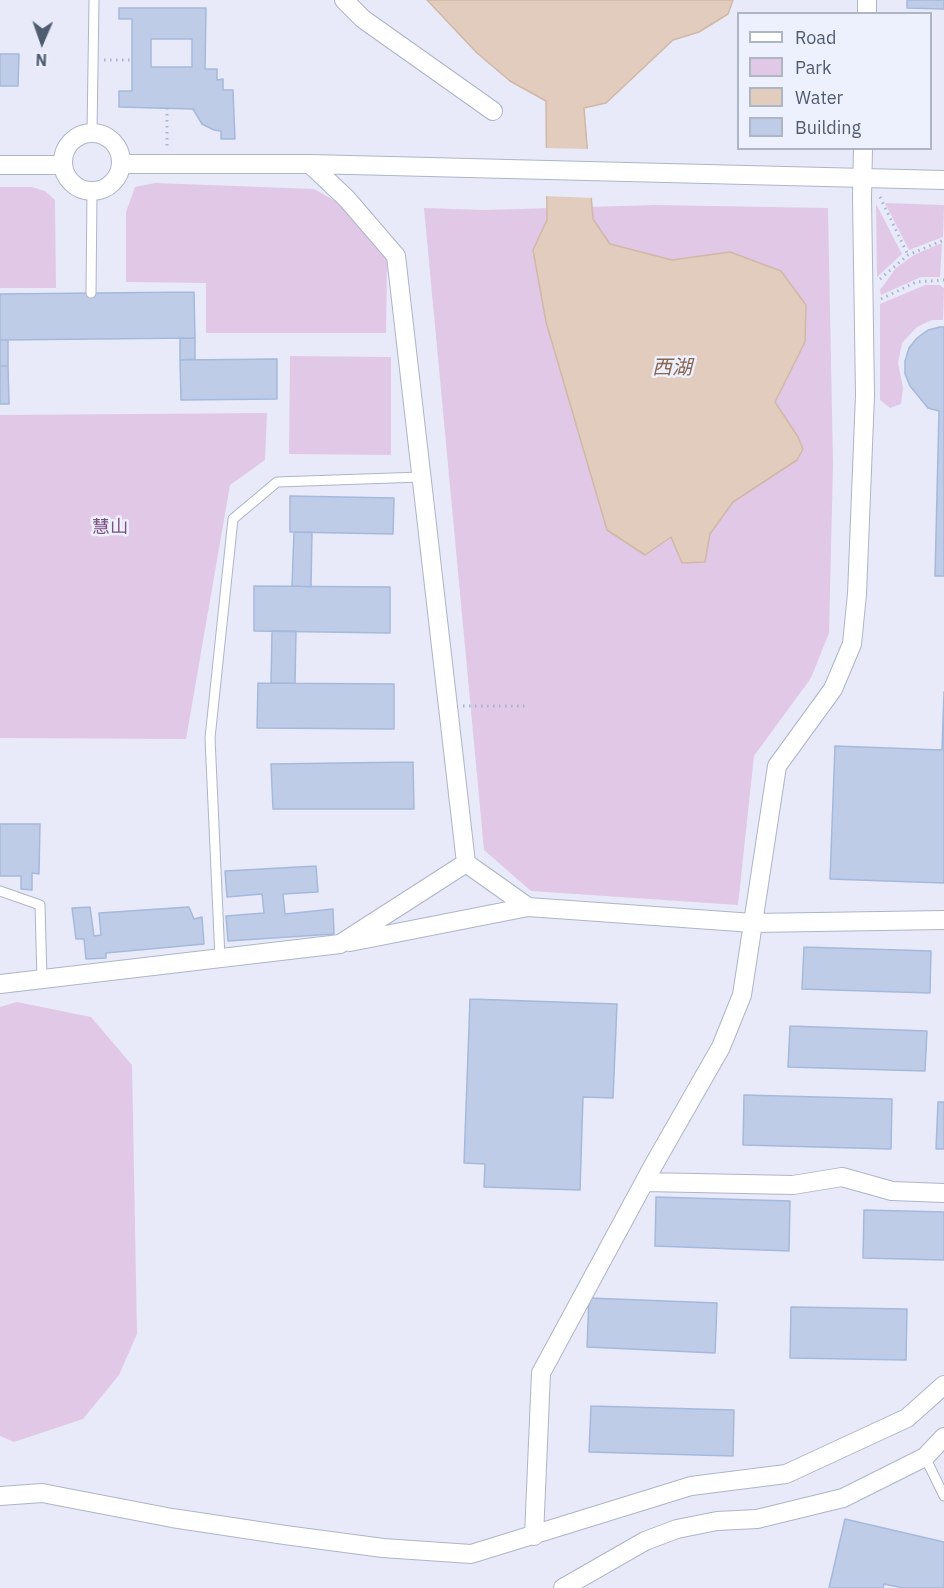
<!DOCTYPE html>
<meta charset="utf-8">
<style>
body{margin:0}
#map{position:relative;width:944px;height:1588px;overflow:hidden;background:#e8eafa;font-family:"IBM Plex Sans",sans-serif}
canvas{display:block}
.legend{position:absolute;left:737px;top:12px;width:195px;height:138px;box-sizing:border-box;background:#edf0fd;border:2px solid #aeb5c5;margin:0;padding:8px 10px;list-style:none;font-size:18px;color:#4f5c70}
.legend li{display:flex;align-items:center;gap:12px;height:30px}
.legend b{width:30px;border:2px solid #aeb5c5}
.north{position:absolute;left:12px;top:12px;width:60px;height:60px;-webkit-text-stroke:4px #edf0fd;paint-order:stroke;rotate:182deg;font-size:16px;font-weight:700;line-height:24px;text-align:center;color:#4f5c70}
.north::after{content:'';display:block;margin:auto;width:21px;height:27px;background:#4f5c70;clip-path:polygon(50% 0,100% 100%,50% 72%,0 100%)}
</style>
<div id="map">
<canvas width="944" height="1588"></canvas>
<ul class="legend">
<li><b style="height:8px;background:#fff"></b>Road</li>
<li><b style="height:16px;background:#e1c8e6"></b>Park</li>
<li><b style="height:16px;background:#e1ccbe"></b>Water</li>
<li><b style="height:16px;background:#becce7"></b>Building</li>
</ul>
<div class="north">N</div>
</div>
<script>
const ctx = document.querySelector('canvas').getContext('2d');
ctx.lineJoin = 'round';
function fill(path, color) { ctx.fillStyle = color; ctx.fill(path, 'evenodd'); }
const shape = rows => new Path2D(rows.map(r => 'M' + r).join(''));
function strokePath(path, color, width, dash) { ctx.strokeStyle = color; ctx.lineWidth = width; ctx.lineCap = dash ? 'butt' : 'round'; ctx.setLineDash(dash || []); ctx.stroke(path); }
function write(font, color, halo, rows, align = 'center') {
  ctx.font = font + ' "IBM Plex Sans","Noto Sans SC",sans-serif'; ctx.lineWidth = 5; ctx.setLineDash([]); ctx.textBaseline = 'middle'; ctx.strokeStyle = halo; ctx.fillStyle = color; for (const [text, x, y, turn = 0] of rows) {
    ctx.save(); ctx.translate(x, y); ctx.rotate((+turn || 0) * Math.PI / 180); ctx.textAlign = isNaN(turn) ? turn : align; if (halo) ctx.strokeText(text, 0, 0); ctx.fillText(text, 0, 0); ctx.restore();
  }
}
fill(shape([
 [155,183,314,189,342,205,387,261,386,333,206,333,206,283,126,282,126,212,135,187],
 [0,187,32,187,45,191,55,200,56,288,0,288],
 [885,203,944,205,943,237,909,250],
 [876,204,902,254,877,277],
 [655,205,828,208,833,464,829,633,811,678,754,756,738,905,531,891,484,850,424,208,484,210],
 [942,243,940,277,921,277,881,295,880,290,896,268,914,255],
 [925,285,939,285,944,288,943,320,932,320,917,327,902,343,898,363,903,388,901,404,890,408,880,400,880,304],
 [290,356,391,357,391,455,289,454],
 [267,413,265,460,230,485,186,739,0,738,0,415],
 [17,1002,91,1017,132,1065,137,1334,119,1375,83,1419,14,1442,0,1436,0,1007]
]), '#e1c8e6');
const water = shape([
 [427,0,733,0,728,14,699,32,673,40,606,103,584,108,593,219,610,244,672,260,730,252,781,271,806,305,805,342,775,402,798,437,803,449,797,460,733,502,710,534,705,562,682,563,671,537,645,555,607,530,546,322,533,250,547,220,546,101,510,81,477,53,427,0]
]);
fill(water, '#e1ccbe');
strokePath(water, '#d1b8a6', 1.5);
fill(shape([
 [544,148,590,149,595,198,544,196]
]), '#e8eafa');
const building = shape([
 [907,0,944,0,944,9,907,8,907,0],
 [119,8,206,8,205,69,217,69,217,80,223,79,223,90,233,90,235,139,221,139,221,131,214,130,202,124,193,109,119,107,119,91,132,91,132,19,119,19,119,8],
 [151,39,192,39,192,67,151,67,151,39],
 [0,54,19,54,18,86,0,86,0,54],
 [194,292,195,338,0,340,0,294,194,292],
 [940,327,944,327,944,576,935,576,939,411,928,408,910,386,905,374,905,361,909,348,917,338,928,330,940,327],
 [180,338,195,338,195,359,180,360,180,338],
 [0,340,8,340,8,366,0,366,0,340],
 [277,359,277,399,181,400,180,360,277,359],
 [0,366,8,366,9,404,0,404,0,366],
 [290,496,394,498,393,534,290,532,290,496],
 [294,532,312,532,311,587,292,586,294,532],
 [254,586,390,587,390,633,254,631,254,586],
 [272,631,296,631,295,683,271,683,272,631],
 [258,683,394,684,394,729,257,728,258,683],
 [944,692,944,883,830,879,835,746,942,750,944,692],
 [413,762,414,809,273,809,271,764,413,762],
 [0,824,40,824,39,874,32,873,32,890,21,889,21,876,0,876,0,824],
 [316,866,318,892,283,894,285,914,333,909,334,934,228,941,226,916,264,913,262,894,227,897,225,871,316,866],
 [90,907,94,936,101,935,99,913,189,907,194,919,202,917,204,944,106,953,106,958,86,959,84,939,76,939,72,908,90,907],
 [804,947,931,951,930,993,802,989,804,947],
 [470,999,617,1004,613,1098,583,1097,580,1190,484,1187,485,1164,464,1163,470,999],
 [790,1026,927,1031,925,1071,788,1067,790,1026],
 [744,1095,892,1099,891,1149,743,1145,744,1095],
 [938,1102,944,1102,944,1149,936,1149,938,1102],
 [656,1197,790,1201,789,1251,655,1246,656,1197],
 [864,1210,944,1212,944,1260,863,1258,864,1210],
 [589,1298,717,1303,715,1353,587,1347,589,1298],
 [791,1307,907,1309,906,1360,790,1358,791,1307],
 [591,1406,734,1410,733,1456,589,1452,591,1406],
 [845,1519,944,1542,944,1588,903,1588,884,1584,883,1588,829,1588,845,1519]
]);
fill(building, '#becce7');
strokePath(building, '#a5b9dc', 1.5);
const service = shape([
 [92,132,94,0],
 [91,293,92,192],
 [0,891,40,905,42,979],
 [220,958,210,738,233,519,277,482,421,477],
 [925,1457,944,1496]
]);
const minor = shape([
 [344,0,363,19,493,111],
 [867,14,867,0],
 '63 162a29 29 0 1 1 58 0a29 29 0 1 1-58 0Z',
 [310,164,944,180],
 [0,165,62,165],
 [466,863,528,907,753,923,944,920],
 [350,942,528,907],
 [0,984,340,944,466,863,396,256,347,199,310,164,121,164],
 [645,1182,793,1185,842,1177,892,1191,944,1193],
 [0,1496,42,1493,172,1518,285,1535,383,1548,471,1554,691,1486,786,1474,907,1418,944,1385],
 [534,1536,541,1373,653,1166,721,1047,742,995,777,766,833,689,852,644,857,594,865,395,862,197,863,148],
 [563,1588,645,1541,677,1529,717,1521,757,1519,843,1498,925,1457,944,1437]
]);
strokePath(service, '#adb5c7', 11);
strokePath(minor, '#adb5c7', 20);
strokePath(shape([
 [104,60,132,60],
 [167,108,167,146],
 [880,197,908,255],
 [880,279,908,255,944,240],
 [881,299,916,282,944,280],
 [463,706,525,706]
]), '#a6b5d0', 3, [1.5, 4.5]);
strokePath(service, '#fff', 9);
strokePath(minor, '#fff', 18);
write('18px', '#7e4f80', '#edf0fd', [
 ["慧山",110,528]
]);
write('italic 20px', '#88664f', '#edf0fd', [
 ["西湖",672,368]
]);
</script>
